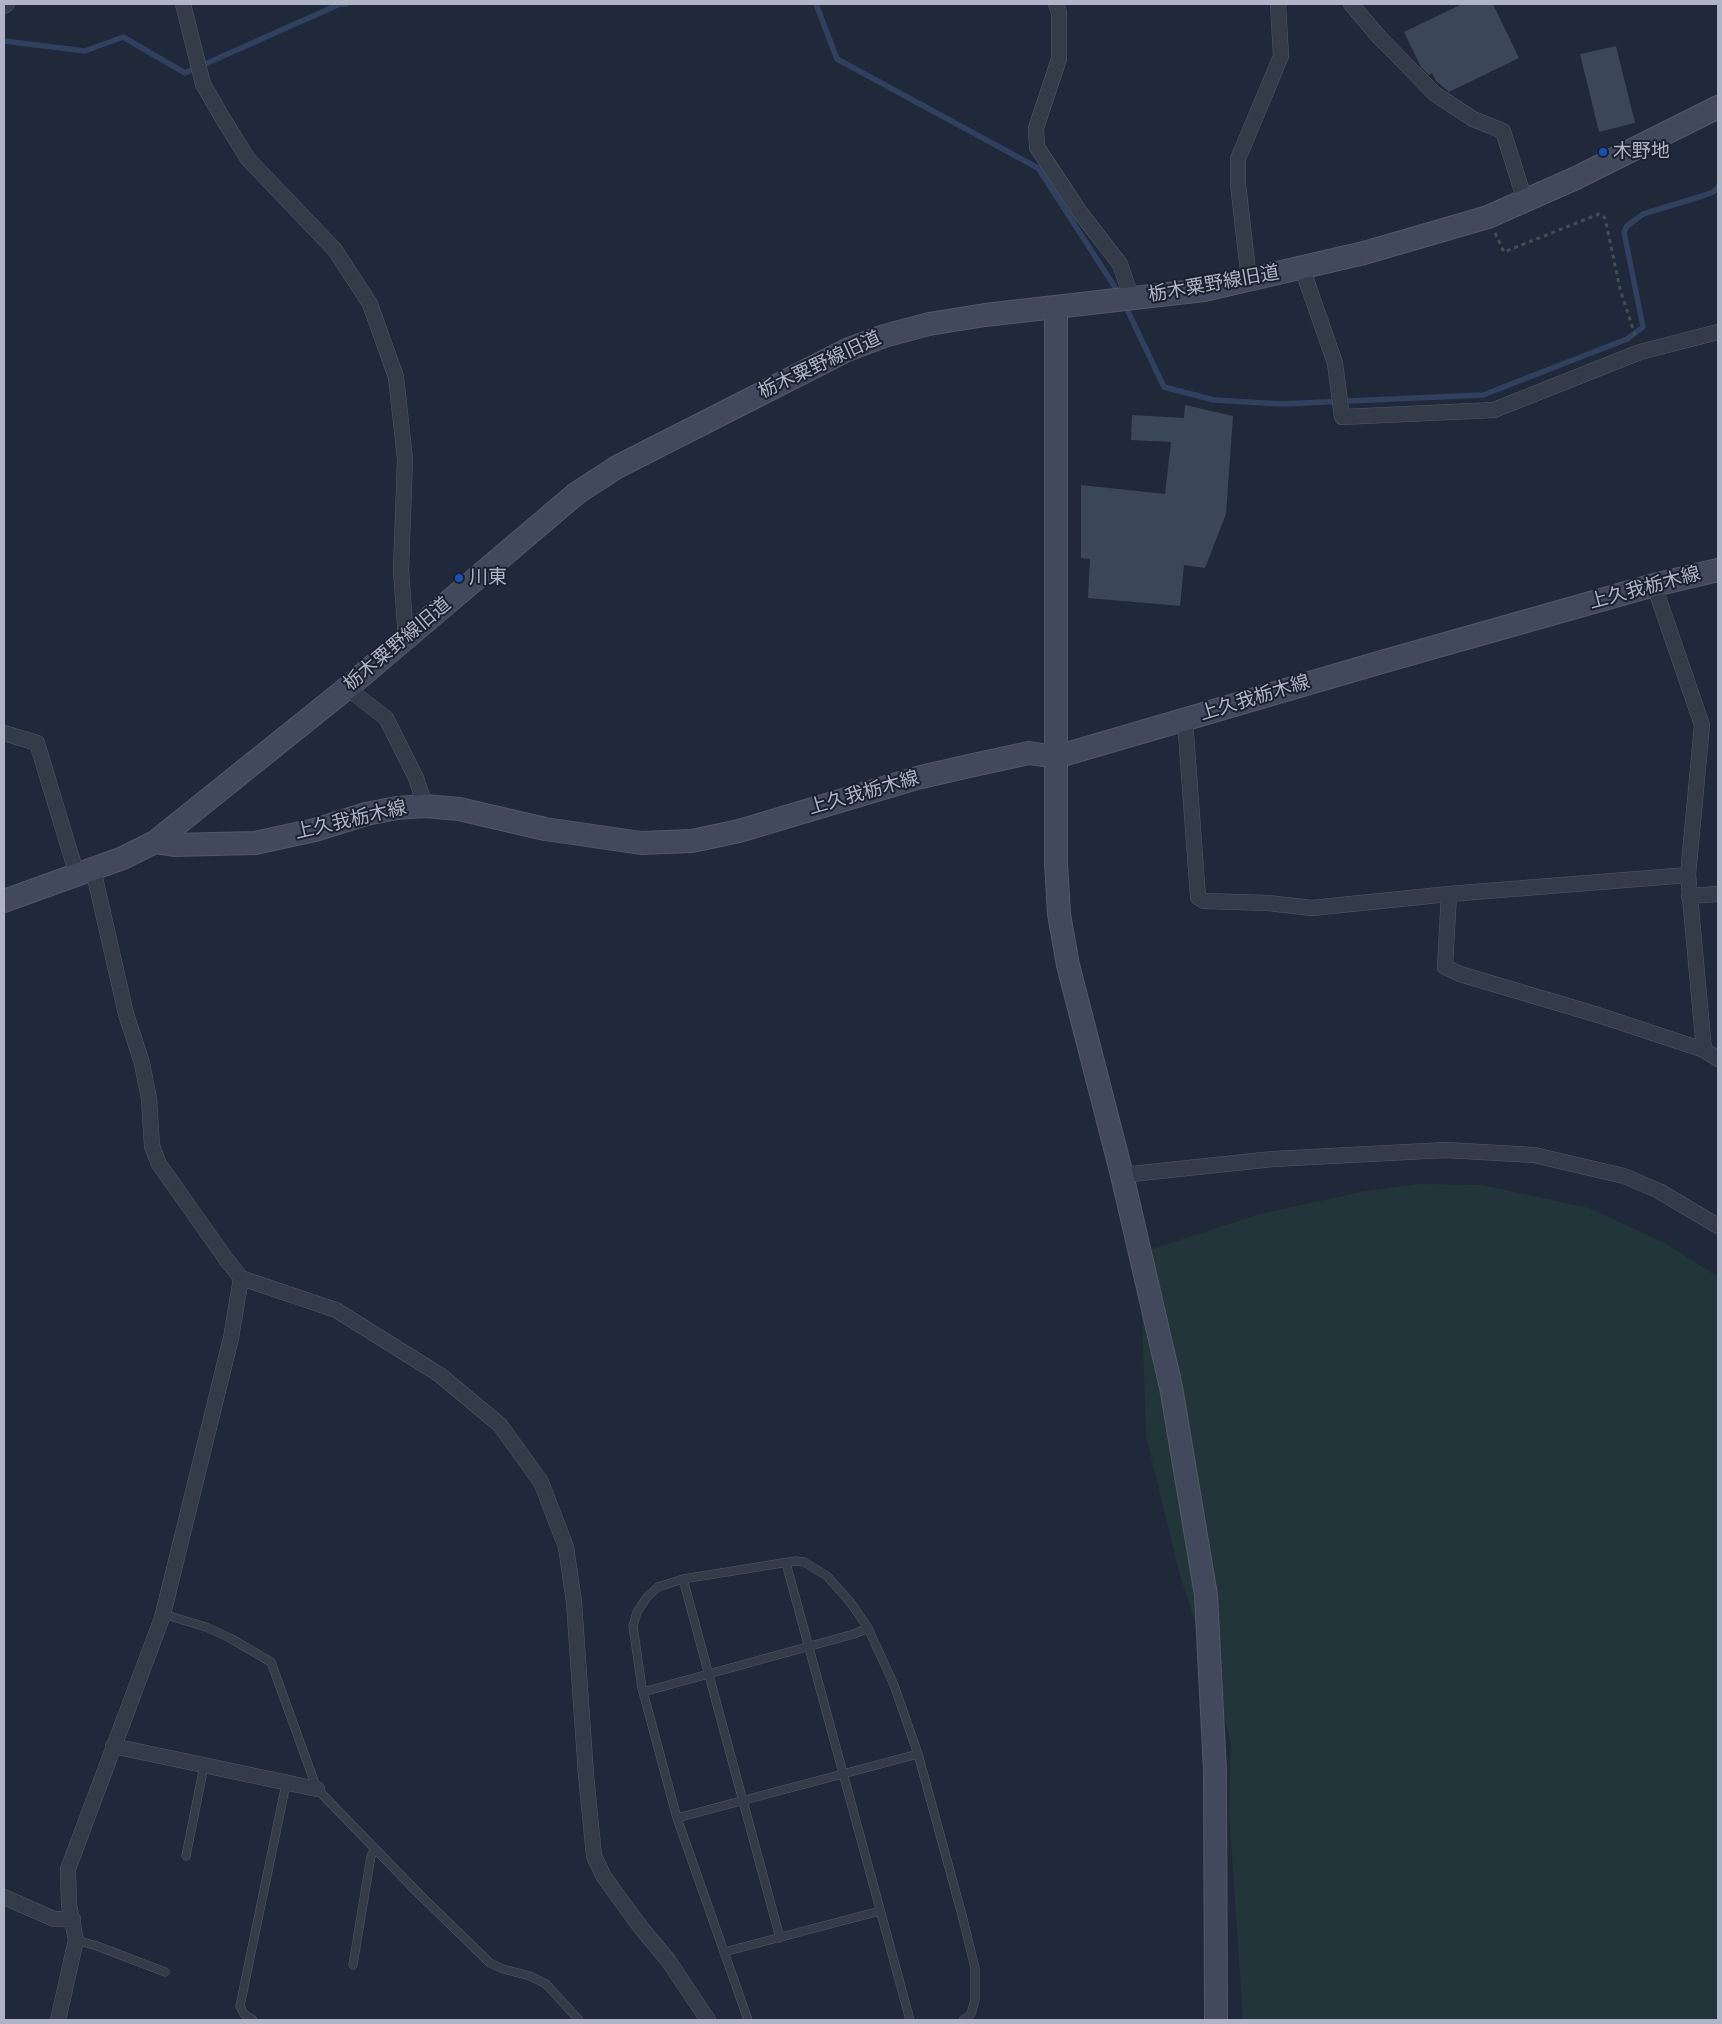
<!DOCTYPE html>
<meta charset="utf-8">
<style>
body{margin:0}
#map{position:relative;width:1722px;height:2024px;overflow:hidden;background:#202939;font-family:Jost,sans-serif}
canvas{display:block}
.frame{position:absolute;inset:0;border:5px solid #afb5c6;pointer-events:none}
</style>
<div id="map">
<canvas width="1722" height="2024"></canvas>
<div class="frame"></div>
</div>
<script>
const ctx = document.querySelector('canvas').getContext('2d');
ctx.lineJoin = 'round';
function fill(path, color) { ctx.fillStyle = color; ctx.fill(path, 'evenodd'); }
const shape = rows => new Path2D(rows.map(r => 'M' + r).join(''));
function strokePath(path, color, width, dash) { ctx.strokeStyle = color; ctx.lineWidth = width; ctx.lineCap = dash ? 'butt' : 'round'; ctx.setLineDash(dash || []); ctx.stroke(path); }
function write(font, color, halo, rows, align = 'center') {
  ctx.font = font + ' Jost,"Noto Sans JP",sans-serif'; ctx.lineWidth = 4; ctx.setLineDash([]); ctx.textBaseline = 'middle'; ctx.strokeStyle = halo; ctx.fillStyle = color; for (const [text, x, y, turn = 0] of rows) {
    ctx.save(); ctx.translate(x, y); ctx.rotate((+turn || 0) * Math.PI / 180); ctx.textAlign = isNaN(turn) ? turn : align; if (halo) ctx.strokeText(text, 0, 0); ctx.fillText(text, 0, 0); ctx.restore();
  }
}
fill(shape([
 [1418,1184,1482,1185,1589,1208,1665,1243,1718,1277,1718,2020,1243,2020,1229,1812,1231,1743,1221,1704,1179,1572,1146,1436,1140,1253,1260,1214,1365,1191]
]), '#22353a');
strokePath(shape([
 [816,4,837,59,1038,168,1120,295],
 [4,41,85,51,123,37,185,73,340,4,346,4],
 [1125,305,1164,387,1214,400,1281,404,1483,395,1627,339,1643,327,1624,232,1627,226,1643,214,1699,197,1713,192,1718,187]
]), '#32405f', 5.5);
fill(shape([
 [1462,4,1493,4,1519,58,1449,92,1436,81,1432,73,1429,75,1421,67,1404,32],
 [1616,46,1635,123,1599,132,1580,54],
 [1185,405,1233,416,1226,514,1205,568,1184,565,1180,606,1088,598,1090,559,1081,558,1081,485,1165,494,1171,442,1131,440,1132,415,1184,418]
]), '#3c4659');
const lane = shape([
 [786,1563,910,2020],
 [683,1579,780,1938],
 [163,1614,206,1627,230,1638,271,1662,317,1789,420,1895,490,1963,503,1969,530,1976,546,1984,579,2020],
 [643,1692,854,1634,868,1628],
 [677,1818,918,1754],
 [186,1856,204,1766],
 [76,1940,97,1946,165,1972],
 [724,1952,880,1911],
 [353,1965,371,1856,375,1849],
 [253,2020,244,2014,240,2006,286,1784],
 [748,2020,677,1818,642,1688,633,1626,637,1612,647,1597,658,1587,683,1579,795,1561,804,1562,827,1576,851,1603,868,1628,894,1685,918,1754,962,1915,975,1968,975,2000,971,2014,963,2020]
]);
const street = shape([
 [183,4,203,84,222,117,248,159,335,250,370,304,396,377,405,459,401,570,406,639],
 [1056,4,1059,12,1059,59,1036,128,1037,147,1079,211,1120,264,1132,299],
 [1351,4,1380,38,1435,94,1473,119,1503,131,1525,201],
 [4,6,7,4],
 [1302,268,1335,363,1342,417,1494,410,1640,352,1718,332],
 [1249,280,1238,184,1238,159,1281,56,1278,4],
 [1654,585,1702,725,1688,875,1704,1050],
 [347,688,386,718,416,778,425,806],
 [1185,720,1198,897,1204,901,1268,903,1312,908,1449,894,1688,875],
 [4,733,37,743,77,875],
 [93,869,126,1014,142,1063,149,1099,152,1146,159,1164,226,1259,241,1278,336,1310,440,1375,500,1425,541,1482,566,1547,574,1602,586,1775,594,1856,604,1877,642,1929,668,1960,708,2020],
 [1449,894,1445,967,1460,974,1598,1015,1704,1050,1718,1059],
 [1689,896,1718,894],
 [1122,1175,1273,1159,1446,1150,1534,1155,1624,1176,1659,1191,1718,1226],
 [113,1746,317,1789],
 [4,1897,54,1919,73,1919],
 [58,2020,76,1940,69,1905,68,1869,162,1618,231,1338,241,1278]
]);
const secondary = shape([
 [1056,308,1056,863,1059,914,1068,965,1122,1175,1171,1387,1206,1595,1215,1771,1216,2020],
 [155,842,174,845,255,843,315,830,366,814,397,808,425,806,459,809,545,829,641,843,692,841,739,831,917,778,969,766,1029,753,1056,757,1385,661,1654,585,1718,570],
 [4,901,123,858,155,842,347,688,577,493,617,467,847,350,884,336,929,324,985,315,1204,290,1364,253,1488,217,1576,178,1718,107]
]);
strokePath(lane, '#525867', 9);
strokePath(street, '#525867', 16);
strokePath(secondary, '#525867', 24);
strokePath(shape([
 [1495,233,1504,252,1599,214,1605,218,1620,289,1636,338]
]), '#3d5155', 3, [4, 4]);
strokePath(lane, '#343b49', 8);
strokePath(street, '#343b49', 15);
strokePath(secondary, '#42495d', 22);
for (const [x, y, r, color] of [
 [1603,152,5,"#1a4fb4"],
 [459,578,5,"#1a4fb4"]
]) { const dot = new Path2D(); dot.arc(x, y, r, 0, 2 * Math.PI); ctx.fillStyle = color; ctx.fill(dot); strokePath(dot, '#19202e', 2); }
write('19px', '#afb5c6', '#19202e', [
 ["木野地",1613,152],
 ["川東",469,578]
], 'left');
write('19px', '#afb5c6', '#19202e', [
 ["栃木粟野線旧道",1214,285,-10],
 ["栃木粟野線旧道",820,366,-25],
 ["上久我栃木線",1645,589,-15],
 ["栃木粟野線旧道",398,645,-40],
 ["上久我栃木線",1255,699,-17],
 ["上久我栃木線",864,794,-16],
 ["上久我栃木線",351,821,-13]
]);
</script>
